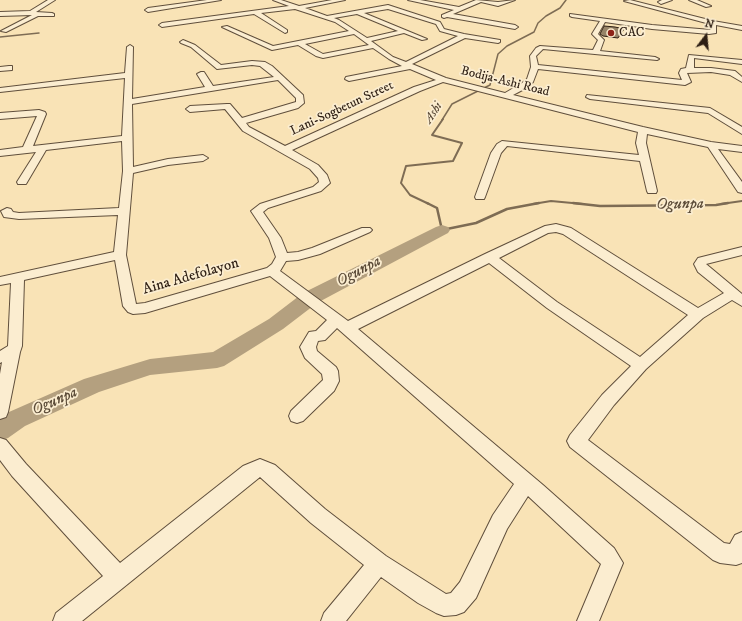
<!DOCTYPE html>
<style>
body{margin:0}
#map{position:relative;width:742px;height:621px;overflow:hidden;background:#f9e3b6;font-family:"IM FELL DW Pica",serif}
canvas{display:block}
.north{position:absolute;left:686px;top:16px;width:40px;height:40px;-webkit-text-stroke:3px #fbedd0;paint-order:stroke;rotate:16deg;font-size:11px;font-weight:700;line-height:16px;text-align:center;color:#2d1e13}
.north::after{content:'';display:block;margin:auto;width:14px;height:18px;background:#2d1e13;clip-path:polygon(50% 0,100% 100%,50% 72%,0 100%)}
</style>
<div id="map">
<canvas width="742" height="621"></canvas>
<div class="north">N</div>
</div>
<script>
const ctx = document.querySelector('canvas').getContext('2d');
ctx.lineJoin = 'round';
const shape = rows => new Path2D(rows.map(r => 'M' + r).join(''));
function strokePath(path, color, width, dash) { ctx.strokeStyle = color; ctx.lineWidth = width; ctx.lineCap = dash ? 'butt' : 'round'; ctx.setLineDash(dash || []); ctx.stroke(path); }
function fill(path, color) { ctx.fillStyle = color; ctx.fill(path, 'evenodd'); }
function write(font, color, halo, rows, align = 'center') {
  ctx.font = font + ' "IM FELL DW Pica",serif'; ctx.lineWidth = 3.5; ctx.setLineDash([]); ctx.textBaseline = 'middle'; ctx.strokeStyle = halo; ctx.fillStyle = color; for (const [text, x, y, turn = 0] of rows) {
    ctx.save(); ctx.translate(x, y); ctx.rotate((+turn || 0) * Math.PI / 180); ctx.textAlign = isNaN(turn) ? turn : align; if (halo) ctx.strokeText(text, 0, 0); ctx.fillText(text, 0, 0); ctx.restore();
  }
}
strokePath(shape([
 [0,37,39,33],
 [442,120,452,104,490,85,498,54,507,46,534,32,538,23,546,16,560,8,566,0]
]), '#7e6c54', 1.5);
strokePath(shape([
 [429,204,410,195,401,183,406,166,453,161,462,143,432,135,443,119],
 [533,204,551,201,583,204],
 [721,204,742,201]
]), '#7e6c54', 2);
strokePath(shape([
 [427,203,437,208,442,230,476,223,507,209,539,203],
 [573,203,600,206,716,205,728,203]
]), '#7e6c54', 2.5);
fill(shape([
 [442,225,448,227,450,230,448,233,317,303,283,329,224,366,217,368,150,375,99,392,25,426,8,438,0,441,0,418,9,412,84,379,150,359,213,352,269,319,303,293,436,227,442,225]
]), '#b4a07f');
const building = shape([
 [604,26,615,27,624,29,618,38,603,36,600,34,604,26]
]);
fill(building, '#978468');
strokePath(building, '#2d1e13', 1);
const minor = shape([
 [48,0,55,0,36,12,52,13,54,14,54,16,38,16,6,32,1,31,32,15,0,16,0,12,30,11,48,0],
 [207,0,221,0,148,12,145,10,148,8,207,0],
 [273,0,281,0,299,6,332,0,345,0,305,8,327,16,388,5,440,22,444,29,464,34,500,40,500,42,498,43,465,38,412,64,446,78,505,93,522,83,527,79,531,67,530,56,536,48,540,46,593,50,598,40,592,34,600,21,572,17,570,16,570,14,652,25,711,30,710,24,624,1,630,0,713,21,742,26,742,30,716,25,716,33,709,34,652,29,605,22,598,34,604,40,600,51,655,57,659,59,657,60,543,49,536,56,538,65,682,80,679,73,681,69,686,68,689,55,742,60,742,64,694,58,694,68,711,68,735,71,742,77,742,82,730,75,711,72,687,73,691,82,685,85,538,69,533,82,528,87,513,95,643,127,711,142,742,146,742,152,718,149,742,182,742,193,738,192,708,147,647,134,646,143,657,191,656,193,648,193,647,191,640,161,507,146,501,153,485,197,484,199,476,199,475,197,491,153,497,144,502,141,639,155,636,143,638,132,443,82,420,91,292,150,318,165,327,175,330,183,321,191,268,208,263,212,281,238,287,253,298,252,312,248,362,228,370,228,372,230,370,232,320,254,298,260,286,261,280,271,348,321,485,254,545,226,556,224,571,228,698,308,724,293,698,272,694,264,698,258,742,247,742,255,706,264,742,294,742,306,732,300,703,318,646,369,614,405,588,440,724,543,730,544,735,535,742,532,742,563,736,565,720,563,713,560,570,447,567,441,570,435,602,395,631,366,547,308,489,263,358,329,543,485,614,548,623,563,599,621,577,621,601,564,528,496,507,529,476,598,464,612,456,615,444,616,436,613,418,603,381,577,346,621,321,621,324,613,364,565,311,523,260,477,82,621,53,621,56,613,103,576,12,476,0,460,0,438,6,440,26,464,120,563,243,466,260,459,275,465,325,509,386,556,446,594,451,593,460,582,493,515,514,484,337,328,325,340,318,341,316,347,317,351,336,367,338,371,339,381,334,391,303,421,297,423,291,421,289,416,291,411,323,380,322,374,305,358,300,347,309,332,316,331,327,320,270,276,145,313,133,314,128,312,123,306,115,260,24,280,22,346,20,352,8,412,6,417,0,419,0,374,2,362,0,363,0,351,8,346,11,283,0,285,0,277,114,252,118,215,19,219,4,217,1,211,7,208,11,209,13,212,19,213,119,208,123,171,122,141,46,150,26,184,18,184,17,182,36,152,0,156,0,150,23,147,37,116,0,119,0,113,39,110,45,112,46,114,33,146,122,136,125,78,0,92,0,88,125,73,127,47,130,45,133,47,132,99,205,87,197,74,201,72,204,72,213,86,274,77,260,66,252,65,217,69,191,47,181,43,180,42,183,40,195,45,221,65,252,61,265,62,272,66,303,95,304,103,298,108,246,123,249,127,285,146,414,87,436,80,410,69,349,81,345,79,346,77,402,66,389,59,373,48,323,58,316,56,298,45,272,50,222,27,227,26,273,46,349,31,335,22,295,9,261,13,287,30,287,32,285,33,254,14,162,27,159,25,162,23,289,6,273,0],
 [388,9,436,24,440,31,458,36,406,62,393,57,371,41,404,33,422,40,427,39,364,13,388,9],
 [357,14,398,31,367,38,339,20,334,18,357,14],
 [354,34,369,45,323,54,305,44,354,34],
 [278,80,296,98,296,102,242,118,230,104,227,104,190,106,186,109,190,112,225,109,243,131,310,169,318,178,319,182,313,187,260,204,251,211,269,238,276,257,272,264,267,268,145,303,136,304,126,255,133,173,168,165,203,161,208,158,203,155,168,159,133,167,132,104,278,80],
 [556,232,563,234,688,315,640,357,557,302,499,258,548,233,556,232],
 [408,0,420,0,459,7,476,0,498,2,515,0,498,6,481,2,453,14,515,25,518,27,515,29,447,17,444,18,442,17,442,15,454,10,408,0],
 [662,0,672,0,661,4,658,2,662,0],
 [689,0,697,0,711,6,706,7,689,0],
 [9,66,12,66,12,70,0,71,0,67,9,66],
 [587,95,710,108,742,127,742,134,708,113,590,99,586,97,587,95]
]);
strokePath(minor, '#604f3c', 2);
fill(minor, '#fbedd0');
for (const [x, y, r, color] of [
 [611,33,4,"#8f2418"]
]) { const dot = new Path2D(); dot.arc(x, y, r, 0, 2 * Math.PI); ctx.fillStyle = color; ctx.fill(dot); strokePath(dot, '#fbedd0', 1.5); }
write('13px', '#2d1e13', '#fbedd0', [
 ["CAC",619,33]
], 'left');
write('13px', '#2d1e13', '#fbedd0', [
 ["Bodija-Ashi Road",505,82,14],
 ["Lani-Sogbetun Street",342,109,-25]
]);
write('italic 13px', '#5c4c39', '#fbedd0', [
 ["Ashi",434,113,-57]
]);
write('15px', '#2d1e13', '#fbedd0', [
 ["Aina Adefolayon",191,277,-16]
]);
write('italic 16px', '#5c4c39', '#fbedd0', [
 ["Ogunpa",680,205,-1],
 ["Ogunpa",359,272,-28],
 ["Ogunpa",55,402,-24]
]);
</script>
